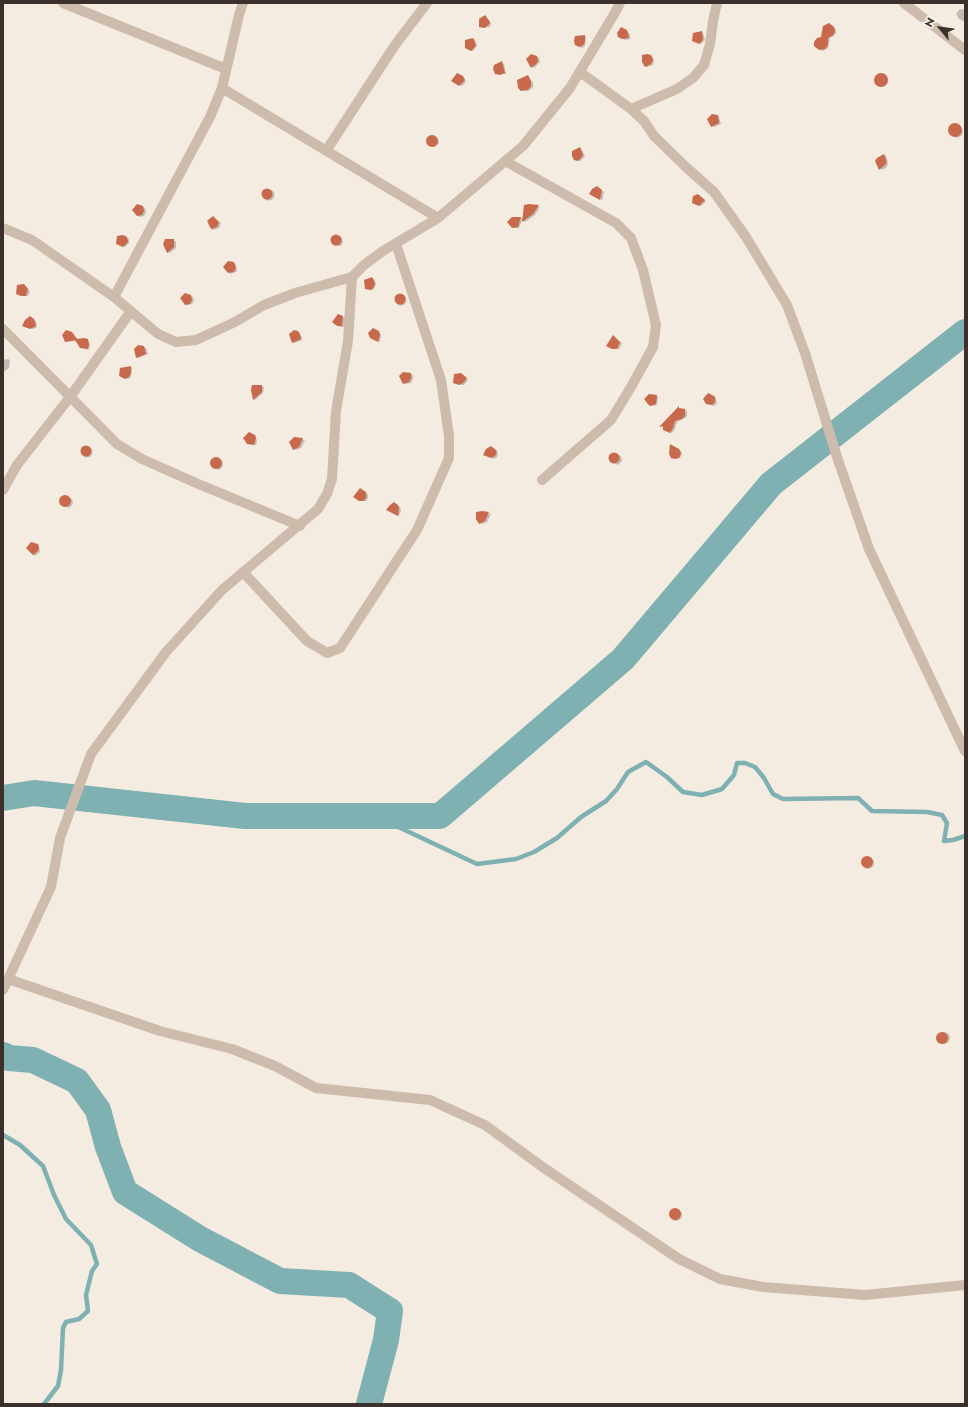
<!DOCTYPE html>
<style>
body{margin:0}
#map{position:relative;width:968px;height:1407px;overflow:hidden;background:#f4ebe1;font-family:Jost,sans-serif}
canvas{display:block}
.frame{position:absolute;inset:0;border:4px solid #3b302b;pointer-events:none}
.north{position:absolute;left:920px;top:8px;width:40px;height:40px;-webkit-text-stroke:3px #fbf5ee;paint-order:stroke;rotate:299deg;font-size:11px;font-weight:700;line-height:16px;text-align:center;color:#3b302b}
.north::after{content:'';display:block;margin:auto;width:14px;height:18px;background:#3b302b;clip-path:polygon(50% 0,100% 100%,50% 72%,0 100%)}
</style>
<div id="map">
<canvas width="968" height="1407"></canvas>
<div class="frame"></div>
<div class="north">N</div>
</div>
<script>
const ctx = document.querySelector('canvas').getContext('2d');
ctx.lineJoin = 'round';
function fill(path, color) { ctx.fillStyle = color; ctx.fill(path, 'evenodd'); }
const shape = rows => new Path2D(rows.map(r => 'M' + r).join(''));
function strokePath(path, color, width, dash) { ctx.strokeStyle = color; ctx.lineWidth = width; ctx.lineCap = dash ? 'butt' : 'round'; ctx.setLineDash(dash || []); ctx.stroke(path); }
fill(shape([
 [962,9,965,10,965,22,959,19,956,14,959,10],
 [485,16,491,23,490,27,482,27],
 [833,26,836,29,836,33,834,36,830,38,828,48,823,51,816,47,822,37],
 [627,31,630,34,630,39,625,40,619,36],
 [701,32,703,33,705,40,701,44,695,42],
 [585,36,586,37,585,46,582,48,578,46],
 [473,39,475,40,477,46,473,51,468,49],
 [651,56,653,57,654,61,653,65,647,67,645,66],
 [537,57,539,58,540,62,534,68,527,59],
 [502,63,504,64,506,74,504,74,496,73],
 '876 80a6 6 0 1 1 12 0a6 6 0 1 1-12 0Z',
 [462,76,464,78,466,82,462,86,452,81],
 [528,76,533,83,533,87,530,90,526,91,519,87],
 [717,116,719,117,721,124,714,127,712,126],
 [955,124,962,129,963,133,961,136,957,138,952,135,949,130,951,125],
 [433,136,438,139,439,143,435,147,427,144,428,137],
 [580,148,582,150,585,156,580,161,577,160],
 [884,155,886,156,888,162,887,167,882,170,876,161],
 [599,189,604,192,602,200,592,195],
 '263.5 195a5.5 5.5 0 1 1 11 0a5.5 5.5 0 1 1-11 0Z',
 [698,195,706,201,701,206,695,204],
 [525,206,540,207,535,215,525,222,522,220,519,228,515,228,513,227,512,218,521,218,524,219],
 [143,207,145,208,146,212,144,216,140,217,138,216],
 [215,219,221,223,219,228,213,230,211,229],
 [335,235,342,238,343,242,341,246,333,245,331,239],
 [123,236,129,239,129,243,125,247,119,245],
 [166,240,176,241,176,248,170,253,168,252],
 [234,263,236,265,237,271,231,274,229,272],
 [372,278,374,279,376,284,373,290,367,289],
 [24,285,30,291,28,296,19,294],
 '395.5 300a5.5 5.5 0 1 1 11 0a5.5 5.5 0 1 1-11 0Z',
 [191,296,193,297,194,301,192,304,187,305,185,304],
 [339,315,345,318,344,327,340,327,333,322],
 [30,318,36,321,37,327,33,329,25,326],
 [378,331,381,335,380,342,370,337],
 [297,332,302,337,302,340,295,343,293,342],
 [72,333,78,340,87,340,90,344,89,350,81,348,77,341,67,342,66,341],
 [615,338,622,343,619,349,615,349,607,346],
 [139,346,146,348,148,354,139,358,137,357],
 [8,359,10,360,9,368,5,371,3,370,3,360],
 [130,367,132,368,131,377,128,379,122,377],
 [411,374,413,375,413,379,411,383,405,384,404,383],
 [463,375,468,380,464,385,462,385,456,383],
 [262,386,264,387,263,393,255,400,254,399],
 [656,396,658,397,657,405,652,406,650,405],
 [714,396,716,398,717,403,714,406,707,404],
 [679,408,687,411,687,416,685,418,677,422,675,429,672,433,666,431,664,427,661,427],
 [249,433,256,437,257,441,256,445,248,443],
 [294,438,305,440,301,448,296,450,294,449],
 [671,446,681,451,682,454,680,458,674,458],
 '81.5 452a5.5 5.5 0 1 1 11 0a5.5 5.5 0 1 1-11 0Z',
 [493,448,498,453,497,457,494,459,486,455],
 [613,453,621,456,622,461,618,465,611,461,609,457],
 [217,458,222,461,223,466,219,470,211,466,212,459],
 [360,489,368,494,368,498,366,501,362,501],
 [66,496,72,499,73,504,69,508,61,504,62,497],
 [394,504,400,507,401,511,399,516,388,510],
 [477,513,491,514,487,522,482,524,480,523],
 [37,545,39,546,40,552,35,556,27,548],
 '862 863a6 6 0 1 1 12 0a6 6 0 1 1-12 0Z',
 '938 1038a6 6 0 1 1 12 0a6 6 0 1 1-12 0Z',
 '670 1215a6 6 0 1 1 12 0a6 6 0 1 1-12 0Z'
]), '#0003');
strokePath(shape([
 [375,816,477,864,516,859,534,852,557,838,581,817,606,801,617,789,628,772,646,762,667,777,683,792,702,795,722,789,734,775,737,763,745,763,755,767,764,778,773,794,783,799,858,798,872,811,927,812,942,815,947,823,944,841,953,840,965,836],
 [3,1135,20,1145,43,1166,54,1195,66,1219,91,1245,97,1264,92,1271,86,1295,88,1311,79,1319,66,1322,63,1328,61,1370,58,1386,44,1404]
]), '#7fb0b2', 4.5);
strokePath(shape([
 [3,798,34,793,245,816,440,816,623,659,771,484,965,332],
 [3,1055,9,1058,33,1060,77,1081,98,1110,108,1147,125,1192,200,1239,280,1281,349,1285,390,1311,386,1340,369,1404]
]), '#7fb0b2', 26);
fill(shape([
 [485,15,490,22,489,24,485,28,479,27,479,19],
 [829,23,834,27,835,32,832,36,828,38,828,45,825,49,819,50,814,46,814,42,817,38,821,37,823,26],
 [621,27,627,30,629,38,622,39,618,37,617,33],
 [702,31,703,39,702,41,699,44,692,41,693,33],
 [585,35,585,42,583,45,579,47,575,45,574,41,575,36],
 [473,38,476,45,474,48,471,51,465,48,465,40],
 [531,54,537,56,538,61,536,64,531,68,526,59],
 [647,54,651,55,653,60,651,64,645,67,642,62,642,55],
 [502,61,505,73,500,75,495,74,493,69,494,65],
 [457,73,463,76,465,80,459,86,451,81],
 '874 80a7 7 0 1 1 14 0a7 7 0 1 1-14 0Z',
 [528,75,531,81,531,86,528,90,521,91,518,88,517,80],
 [712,114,718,115,719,123,711,127,707,119],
 '948 130a7 7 0 1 1 14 0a7 7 0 1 1-14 0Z',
 '426 141a6 6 0 1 1 12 0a6 6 0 1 1-12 0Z',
 [580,147,583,155,582,157,578,161,574,160,572,156,572,151],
 [884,154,886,160,886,164,879,170,875,161,877,158],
 [597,186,602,190,600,200,589,194,592,189],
 '261.5 194a5.5 5.5 0 1 1 11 0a5.5 5.5 0 1 1-11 0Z',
 [698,194,705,200,699,206,692,203,693,196],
 [137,204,143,206,144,211,142,215,137,216,132,210],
 [529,204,539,205,533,214,522,222,524,205],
 [213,216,219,222,217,227,211,229,207,221],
 [512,217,521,217,518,227,512,228,507,222],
 '330.5 240a5.5 5.5 0 1 1 11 0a5.5 5.5 0 1 1-11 0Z',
 [123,235,127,237,128,242,123,247,116,244,117,236],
 [165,239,174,239,174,247,167,253,163,244],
 [228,261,234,262,236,268,234,272,228,273,223,267],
 [372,277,375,283,374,287,371,290,365,289,364,280],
 [24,284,28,289,26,296,21,296,16,294,17,285],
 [185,293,191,295,192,300,190,304,185,305,180,298],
 '394.5 299a5.5 5.5 0 1 1 11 0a5.5 5.5 0 1 1-11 0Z',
 [338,314,343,316,342,326,337,326,332,322],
 [30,316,34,319,35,322,36,326,30,329,22,326,25,320],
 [373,328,379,331,380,335,378,342,370,338,368,333],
 [66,330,72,332,77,339,84,338,88,339,89,344,88,349,80,348,75,340,65,342,62,335],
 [294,330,298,331,300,334,301,339,292,343,289,334],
 [613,335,620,342,617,349,612,349,606,346],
 [138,345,144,346,146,354,136,358,134,349],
 [131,366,131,373,129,377,125,379,119,376,120,368],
 [403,372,411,373,411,378,409,382,403,384,399,376],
 [461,373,467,378,463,383,459,385,453,383,454,374],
 [252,385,262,385,262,392,253,400,251,390],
 [708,393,714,396,715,398,715,402,712,405,706,404,703,399],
 [649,394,657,395,656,404,650,406,647,403,644,399],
 [679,406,679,408,685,409,685,416,682,419,675,421,673,428,670,433,663,430,663,426,659,427],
 [249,432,255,435,256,438,254,445,247,444,243,438],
 [294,437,303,438,299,447,293,450,289,442],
 [670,444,679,449,681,453,679,458,675,459,671,458,669,454],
 '80.5 451a5.5 5.5 0 1 1 11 0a5.5 5.5 0 1 1-11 0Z',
 [491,446,497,451,495,456,491,458,483,455,486,449],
 '608.5 458a5.5 5.5 0 1 1 11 0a5.5 5.5 0 1 1-11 0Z',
 '210 463a6 6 0 1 1 12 0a6 6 0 1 1-12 0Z',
 [360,488,366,492,366,497,364,501,359,501,353,497],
 '59 501a6 6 0 1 1 12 0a6 6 0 1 1-12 0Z',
 [394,502,398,505,399,508,398,516,386,510,389,506],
 [482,511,489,512,485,521,479,524,476,519,476,512],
 [31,542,38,544,39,547,38,551,33,555,26,548],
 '861 862a6 6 0 1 1 12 0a6 6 0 1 1-12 0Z',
 '936 1038a6 6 0 1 1 12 0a6 6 0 1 1-12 0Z',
 '669 1214a6 6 0 1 1 12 0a6 6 0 1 1-12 0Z'
]), '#c8694b');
strokePath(shape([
 [63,3,226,69],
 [904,3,965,50],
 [580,72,631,109,644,121,654,136,687,168,714,192,746,237,787,305,805,353,837,457,869,549,965,751],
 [222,88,438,218],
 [631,109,677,89,693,78,704,65,710,44,713,21,717,3],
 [326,151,395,45,427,3],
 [505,161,616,223,631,238,643,270,656,325,653,347,631,387,611,420,542,480],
 [3,228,32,240,114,297,158,334,176,342,196,340,235,322,264,305,295,293,352,277],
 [114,297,210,117,222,88,239,15,243,3],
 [3,329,117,444,142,459,196,483,300,526],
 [3,490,17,465,70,397,131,311],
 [243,572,307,641,327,653,340,648,417,530,449,458,449,436,441,380,396,244],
 [8,979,160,1031,232,1049,275,1066,316,1088,430,1100,485,1125,544,1168,679,1259,720,1279,763,1287,865,1295,965,1285],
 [3,990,51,887,60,838,91,754,166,652,222,590,318,509,327,494,332,479,336,411,348,341,352,277,364,265,383,251,438,218,523,146,570,88,616,11,620,3]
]), '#cdbbac', 10);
</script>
